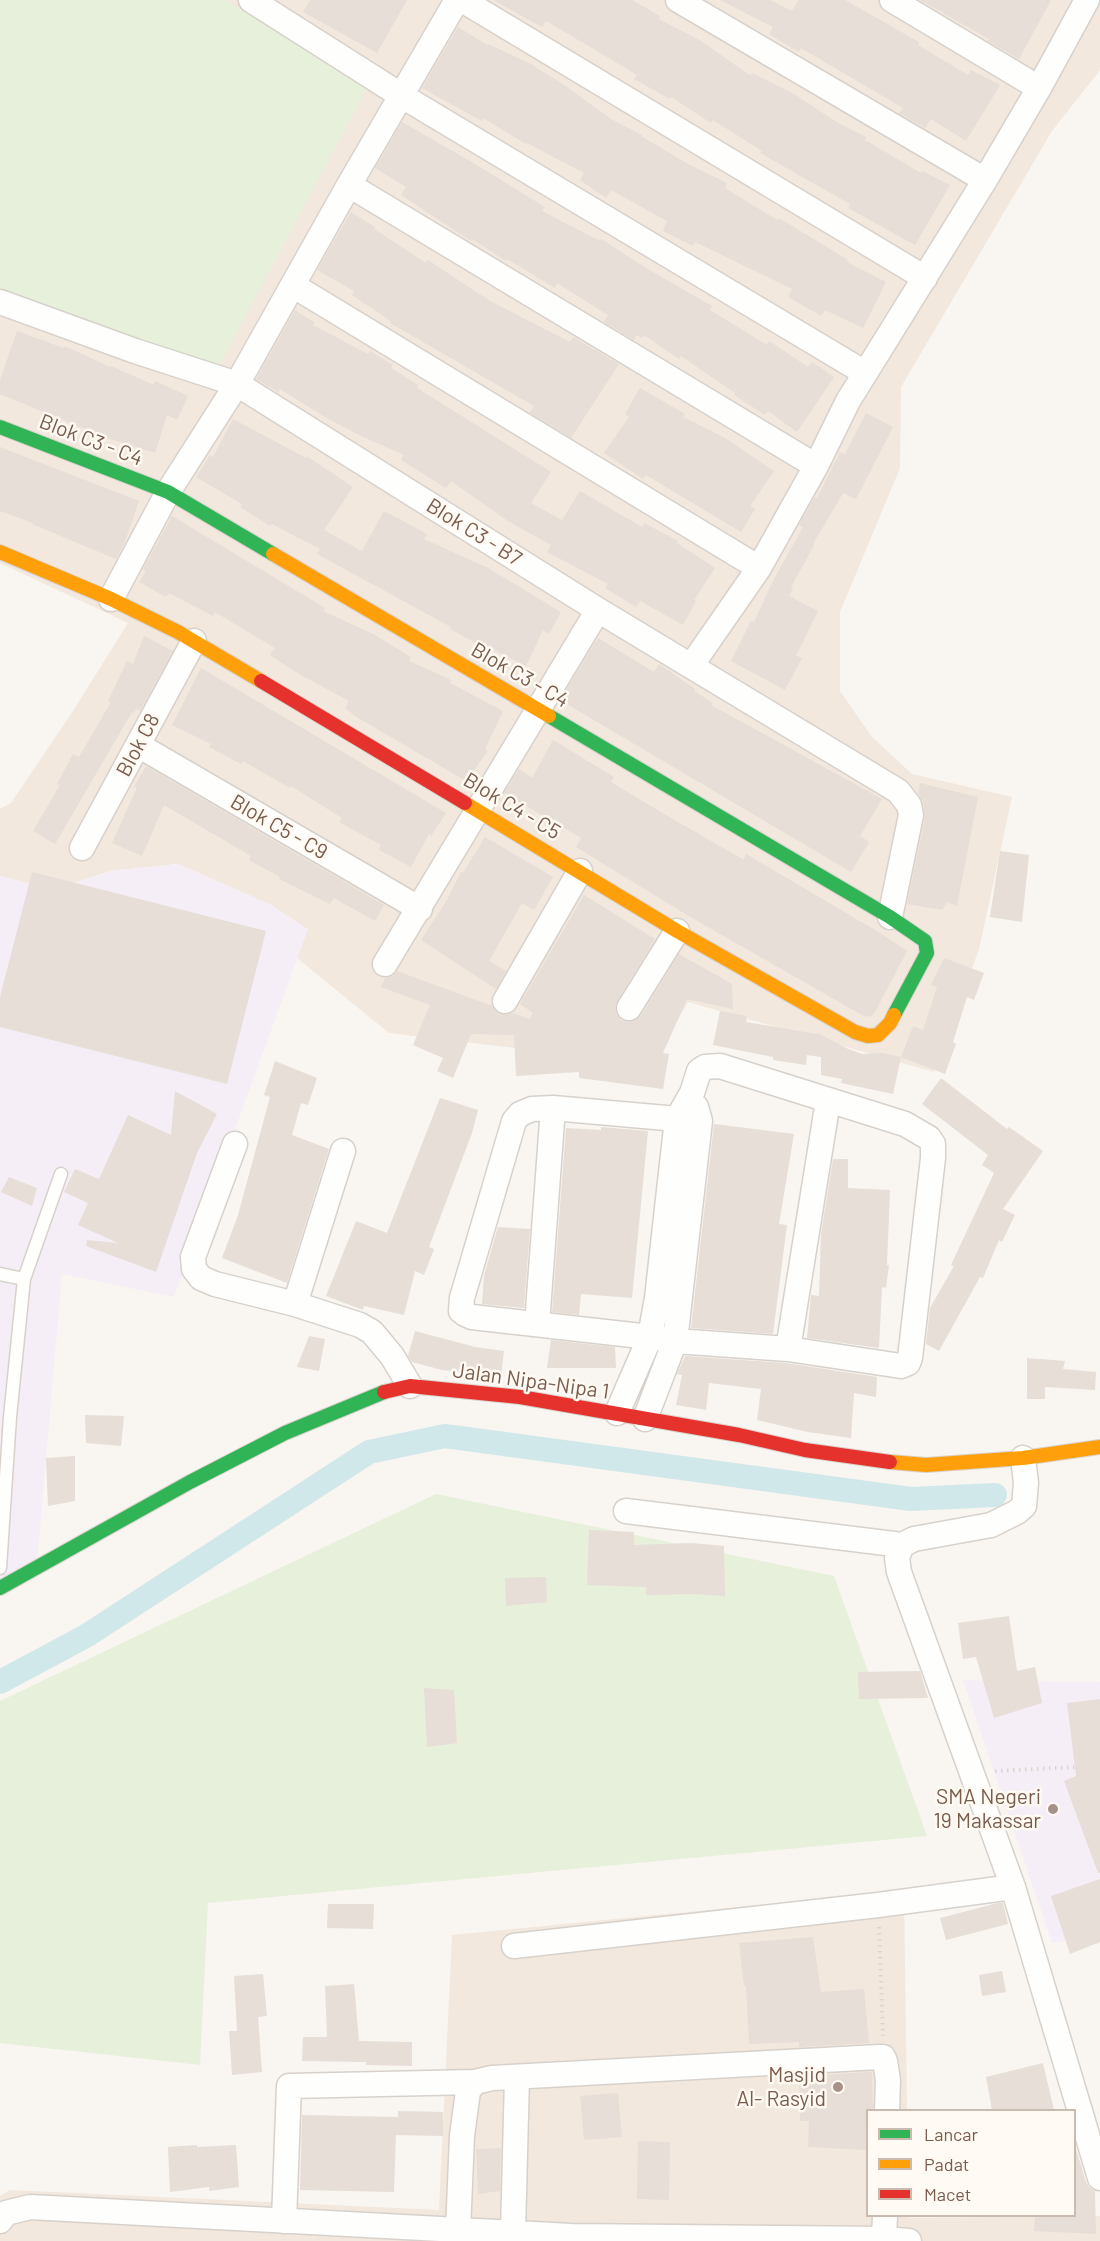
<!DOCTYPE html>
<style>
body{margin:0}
#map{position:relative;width:1100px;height:2241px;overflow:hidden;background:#f9f5f0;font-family:Barlow,sans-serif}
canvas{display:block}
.legend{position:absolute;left:866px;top:2109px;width:210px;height:108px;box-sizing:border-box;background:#fffaf3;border:2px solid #cabbb1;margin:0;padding:8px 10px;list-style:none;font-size:18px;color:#7a5c4d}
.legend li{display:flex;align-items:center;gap:12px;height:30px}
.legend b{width:30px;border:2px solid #cabbb1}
</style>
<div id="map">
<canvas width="1100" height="2241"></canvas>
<ul class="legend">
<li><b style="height:8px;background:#30b455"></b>Lancar</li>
<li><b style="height:8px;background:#ff9f0a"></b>Padat</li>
<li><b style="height:8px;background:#e5322d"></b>Macet</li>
</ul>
</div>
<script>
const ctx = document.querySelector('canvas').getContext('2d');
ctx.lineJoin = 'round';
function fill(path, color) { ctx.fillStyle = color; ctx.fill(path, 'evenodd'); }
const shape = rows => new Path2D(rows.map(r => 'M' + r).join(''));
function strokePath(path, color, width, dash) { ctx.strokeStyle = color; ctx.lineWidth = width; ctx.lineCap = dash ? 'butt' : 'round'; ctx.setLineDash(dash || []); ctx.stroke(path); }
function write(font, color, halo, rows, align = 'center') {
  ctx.font = font + ' Barlow,sans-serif'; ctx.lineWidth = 5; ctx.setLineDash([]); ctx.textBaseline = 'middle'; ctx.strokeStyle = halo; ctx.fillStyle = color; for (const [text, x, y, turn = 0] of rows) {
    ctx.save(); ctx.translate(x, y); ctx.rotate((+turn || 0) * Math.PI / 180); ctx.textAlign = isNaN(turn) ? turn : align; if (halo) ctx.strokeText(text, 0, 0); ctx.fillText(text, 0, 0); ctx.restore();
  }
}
fill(shape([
 [0,0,1100,0,1100,70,1052,131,901,387,900,468,840,612,840,691,872,737,912,774,1012,797,979,949,934,1072,688,1002,664,1044,599,1058,389,1033,297,958,307,929,269,904,178,864,110,871,53,890,0,876,0,809,11,803,73,711,128,623,0,563],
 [904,1891,907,2110,868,2110,868,2216,909,2216,909,2218,1100,2216,1100,2241,0,2241,0,2196,10,2190,439,2210,452,1935]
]), '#f2e8de');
fill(shape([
 [178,864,269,904,308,929,174,1297,62,1274,37,1563,0,1586,0,876,53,890,110,871],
 [963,1680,1100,1682,1100,1936,1052,1943]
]), '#f6eef6');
fill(shape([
 [0,0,225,0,367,88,219,366,58,315,0,291],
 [436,1494,834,1576,927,1836,208,1903,200,2065,0,2043,0,1701]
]), '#e7f0db');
strokePath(shape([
 [0,1682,86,1636,369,1452,445,1436,911,1499,995,1495]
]), '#d0e8ea', 24);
fill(shape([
 [310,0,407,0,377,53,303,12],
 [493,0,632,0,660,16,659,19,701,41,751,76,752,73,794,94,838,123,866,137,865,140,921,173,922,171,950,185,915,245,848,208,850,204,760,153,762,151,713,120,711,123,671,97,670,99,634,79,637,75,597,51,546,21,542,27],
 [720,0,770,0,792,11,799,0,845,0,919,42,918,45,968,75,971,70,1000,85,966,141,931,119,925,128,899,113,903,108,801,48,799,52,769,34,773,27],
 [920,0,1051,0,1019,59,988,41,989,39],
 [458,27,487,45,488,44,531,64,564,85,611,119,642,135,641,136,688,164,727,183,725,188,777,220,779,218,848,260,847,262,886,282,863,328,825,310,821,316,788,297,792,289,695,242,693,246,663,231,667,221,611,190,606,198,580,180,584,173,527,143,526,144,483,118,482,121,422,88],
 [402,122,475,164,545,207,542,211,600,241,601,239,646,268,712,306,710,310,767,345,769,341,808,367,812,362,834,377,797,432,768,411,765,415,734,395,735,393,681,356,679,359,644,335,642,338,636,335,634,340,604,322,608,315,557,283,555,288,507,259,506,261,472,239,471,241,401,195,406,187,375,168],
 [351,212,375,227,374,229,426,263,428,260,490,301,570,342,573,337,619,364,571,438,530,413,534,406,390,323,391,321,352,295,354,291,317,270],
 [295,310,315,323,313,325,368,354,370,351,393,365,391,368,418,385,417,388,551,472,531,503,562,520,580,491,642,527,644,523,678,541,677,543,715,568,694,600,696,601,683,625,640,601,636,607,605,588,608,584,547,552,551,545,508,521,451,481,446,488,401,460,404,455,359,435,325,417,280,389,278,392,256,379],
 [17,331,64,348,65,346,110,367,111,366,154,385,155,381,188,396,177,420,167,415,155,453,104,437,0,394,0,380],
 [640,388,685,414,683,417,725,438,774,471,750,506,755,509,741,532,646,475,643,479,604,453,629,417,625,414],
 [866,413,893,427,856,499,843,493,813,544,814,545,791,587,793,588,789,596,818,611,796,656,802,658,785,690,731,661,751,621,754,622,774,579,803,527,799,525,815,497,817,498,840,452,845,454],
 [233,419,306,458,308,457,353,487,324,530,362,551,384,511,427,534,424,539,488,568,561,612,549,634,543,630,526,666,482,644,481,646,450,629,451,627,317,554,320,549,272,524,270,526,240,507,242,504,196,477,210,455,213,457],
 [0,447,139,501,124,544,116,559,32,524,33,523,0,511],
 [172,516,325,608,323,611,373,634,411,657,409,661,449,679,451,681,450,683,503,711,485,749,488,751,466,781,355,716,345,708,349,701,299,674,270,655,275,648,215,612,213,616,169,593,166,597,139,582,146,571,143,569],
 [144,636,173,651,140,711,136,709,134,713,132,712,55,844,33,831,60,785,57,784,73,754,79,757,111,702,108,701,127,661,133,664],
 [598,638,654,672,659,664,695,689,694,691,713,703,711,705,882,799,860,836,869,842,851,872,560,700],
 [201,668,446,813,431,836,429,834,411,867,379,850,381,845,339,822,342,818,291,786,290,788,243,761,241,764,209,747,211,744,172,725],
 [553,740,614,777,611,782,659,811,744,860,746,854,880,933,907,951,875,1012,870,1017,862,1015,687,915,576,847,581,838,504,793,519,769,532,778],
 [146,766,384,905,375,921,334,898,330,904,279,879,280,877,249,860,251,856,164,805,142,856,112,843,137,788,134,787],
 [920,783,978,797,957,906,947,902,942,910,907,904,925,818,923,802,918,793],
 [485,837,553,877,534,910,522,903,489,961,506,971,496,989,421,940,447,900,461,872,463,873],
 [1000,851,1029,855,1022,922,990,917],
 [32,872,266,931,227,1084,0,1027,0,997],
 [584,895,655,939,617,1001,615,1007,616,1014,621,1020,629,1022,636,1020,641,1016,679,954,732,984,733,1009,687,999,663,1053,669,1054,663,1089,579,1078,579,1072,516,1076,514,1035,471,1034,453,1078,437,1071,443,1058,413,1045,430,1005,381,987,385,978,392,976,397,971,492,1006,498,1014,506,1015,512,1013,530,1019,533,1013,520,1004],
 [944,958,984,973,974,1000,967,997,953,1042,956,1044,945,1074,901,1057,913,1026,923,1030,937,987,931,985],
 [720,1011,747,1016,746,1022,817,1034,818,1033,846,1048,862,1054,882,1053,901,1057,893,1094,841,1083,842,1079,821,1075,821,1057,807,1055,806,1065,773,1060,773,1057,713,1045],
 [275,1061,317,1078,308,1105,301,1103,292,1135,329,1149,287,1283,222,1258,238,1215,270,1097,264,1095],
 [941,1078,1007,1129,1009,1127,1043,1151,1003,1209,1015,1215,1002,1242,999,1240,983,1278,980,1277,939,1351,926,1344,930,1308,954,1266,951,1265,994,1173,982,1165,988,1155,922,1104],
 [175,1091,217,1114,197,1153,156,1272,86,1246,87,1240,118,1243,78,1225,88,1203,64,1192,75,1169,99,1179,128,1115,171,1135],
 [440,1098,478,1110,472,1133,429,1247,434,1249,424,1275,415,1271,404,1315,364,1306,363,1310,326,1296,356,1221,387,1233],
 [714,1124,794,1134,779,1224,787,1225,773,1334,691,1328],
 [601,1127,648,1131,632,1298,581,1294,579,1315,552,1312,566,1128,601,1130],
 [833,1159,848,1159,848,1188,890,1190,887,1265,889,1265,886,1288,882,1287,879,1348,807,1338,811,1295,819,1296,821,1234],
 [9,1177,37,1188,32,1206,1,1192],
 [498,1227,530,1229,524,1308,482,1304,484,1275],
 [415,1331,475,1347,504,1351,501,1376,442,1370,412,1362,408,1356],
 [309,1336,325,1339,319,1371,297,1367],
 [551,1340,615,1347,616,1368,547,1368],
 [685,1356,786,1363,877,1377,876,1397,854,1393,851,1438,808,1432,757,1420,761,1389,709,1383,706,1410,676,1405,682,1375,677,1374],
 [1027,1358,1065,1361,1063,1369,1096,1372,1095,1390,1045,1387,1045,1399,1027,1399],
 [85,1415,124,1416,121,1446,86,1443],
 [75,1456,75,1501,48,1506,46,1458],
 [589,1530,634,1532,634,1545,692,1543,724,1546,725,1596,693,1594,646,1595,646,1587,587,1585],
 [546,1577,547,1602,506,1606,505,1578],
 [1009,1616,1017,1671,1035,1667,1042,1703,994,1718,976,1657,963,1659,958,1623],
 [920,1671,928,1698,859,1699,858,1672],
 [424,1688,454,1690,457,1743,427,1747],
 [1100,1699,1100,1873,1098,1873,1064,1781,1076,1776,1067,1703],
 [1100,1879,1100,1942,1070,1954,1051,1896],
 [998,1903,1003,1903,1008,1924,946,1940,940,1918],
 [328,1904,374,1904,373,1929,327,1928],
 [813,1937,821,1992,864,1989,869,2043,799,2047,799,2042,749,2044,746,1986,744,1986,739,1943],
 [1002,1971,1006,1992,982,1996,979,1975],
 [263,1974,267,2016,258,2017,262,2072,232,2075,229,2031,237,2031,234,1976],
 [354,1984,359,2041,412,2042,412,2066,366,2065,366,2062,302,2061,303,2037,327,2037,325,1986],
 [1043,2063,1054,2110,992,2110,986,2077],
 [872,2072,873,2110,867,2110,867,2150,808,2147,809,2121,800,2121,799,2076],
 [618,2093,622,2137,584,2140,580,2096],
 [398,2111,443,2112,443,2136,396,2135,394,2192,300,2190,302,2115,398,2117],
 [638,2141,670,2142,669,2200,637,2199],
 [1074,2142,1086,2182,1090,2188,1096,2192,1095,2192,1096,2234,1034,2231,1035,2216,1074,2216],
 [197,2145,197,2147,236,2145,239,2187,209,2191,209,2187,170,2192,168,2147],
 [501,2148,500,2191,478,2194,476,2149]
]), '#e6ded7');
const lane = shape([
 [0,1274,24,1279],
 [0,1568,10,1417,24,1279,61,1174]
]);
const street = shape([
 [251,0,402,96,865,373],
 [462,0,925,278],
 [678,0,985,180],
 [892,0,1039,88],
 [349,185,816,466],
 [294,286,759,568],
 [0,302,135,351,237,384,598,610,898,791,909,805,911,815,890,917],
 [111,599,168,492,237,384,349,185,457,0],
 [691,666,759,568,816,466,848,401,985,180,1039,88,1087,0],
 [138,745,420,909],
 [82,848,194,641],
 [385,964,598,610],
 [505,1001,580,871],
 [629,1008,677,931],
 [553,1108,532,1109,520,1114,514,1121,462,1298,461,1311,465,1314,472,1317,650,1337,675,1341,788,1349,901,1366,908,1363,910,1358,933,1158,933,1144,929,1138,905,1124,720,1066,705,1067,699,1071,692,1093,677,1119,657,1298,650,1337,617,1413],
 [235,1144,193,1257,194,1269,201,1278,215,1284,295,1304,360,1325,372,1332,392,1356,410,1386],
 [295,1304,343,1151],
 [537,1324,553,1108,700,1121],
 [788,1349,828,1101],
 [645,1419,675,1341,700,1121,696,1107],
 [1023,1458,1026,1483,1024,1506,1017,1512,991,1525,914,1539,902,1545,897,1558,899,1572,1013,1887,1100,2178],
 [626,1511,902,1545],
 [514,1946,878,1905,1013,1887],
 [0,2221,6,2213,30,2207,571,2236,884,2239,909,2241],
 [284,2221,289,2086,475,2082],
 [458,2231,462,2136,468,2091,475,2082,492,2078,879,2057,883,2057,885,2061,888,2080,887,2110],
 [513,2232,517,2077],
 [884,2239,885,2216]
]);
const fast = shape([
 [0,427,168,492,273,554],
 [549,716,890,917,925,941,927,953,894,1015],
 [0,1588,190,1482,285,1433,384,1392]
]);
const slow = shape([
 [0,552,111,599,178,632,261,681],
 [273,554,549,716],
 [465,803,677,931,855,1032,868,1036,878,1035,890,1023,894,1015],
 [890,1462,926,1465,1023,1458,1100,1447]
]);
const jam = shape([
 [261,681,465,803],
 [384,1392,410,1386,520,1397,739,1435,805,1450,890,1462]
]);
strokePath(lane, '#d7d1cb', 15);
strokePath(street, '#d7d1cb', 27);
strokePath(fast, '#d9d2cb', 16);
strokePath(slow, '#d9d2cb', 16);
strokePath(jam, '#d9d2cb', 16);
strokePath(shape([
 [995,1771,1076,1767],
 [879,1927,883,2036]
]), '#dcd5d0', 4, [1.5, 4.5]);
strokePath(lane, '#fefefd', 12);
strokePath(street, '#fefefd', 24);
strokePath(fast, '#30b455', 14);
strokePath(slow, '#ff9f0a', 14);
strokePath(jam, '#e5322d', 14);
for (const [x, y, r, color] of [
 [1053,1809,6,"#a69286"],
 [838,2087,6,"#a69286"]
]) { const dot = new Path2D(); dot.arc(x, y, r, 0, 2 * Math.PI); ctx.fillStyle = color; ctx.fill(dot); strokePath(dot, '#fffaf3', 2); }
write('21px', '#7a5c4d', '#fffaf3', [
 ["Blok C3 - C4",91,440,21],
 ["Blok C3 - B7",474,532,32],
 ["Blok C3 - C4",520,675,30],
 ["Blok C8",138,745,-62],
 ["Blok C4 - C5",512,806,31],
 ["Blok C5 - C9",279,827,30],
 ["Jalan Nipa-Nipa 1",531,1381,8]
]);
write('21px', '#7a5c4d', '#fffaf3', [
 ["SMA Negeri",1041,1797],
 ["19 Makassar",1041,1821],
 ["Masjid",826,2075],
 ["Al- Rasyid",826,2099]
], 'right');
</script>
